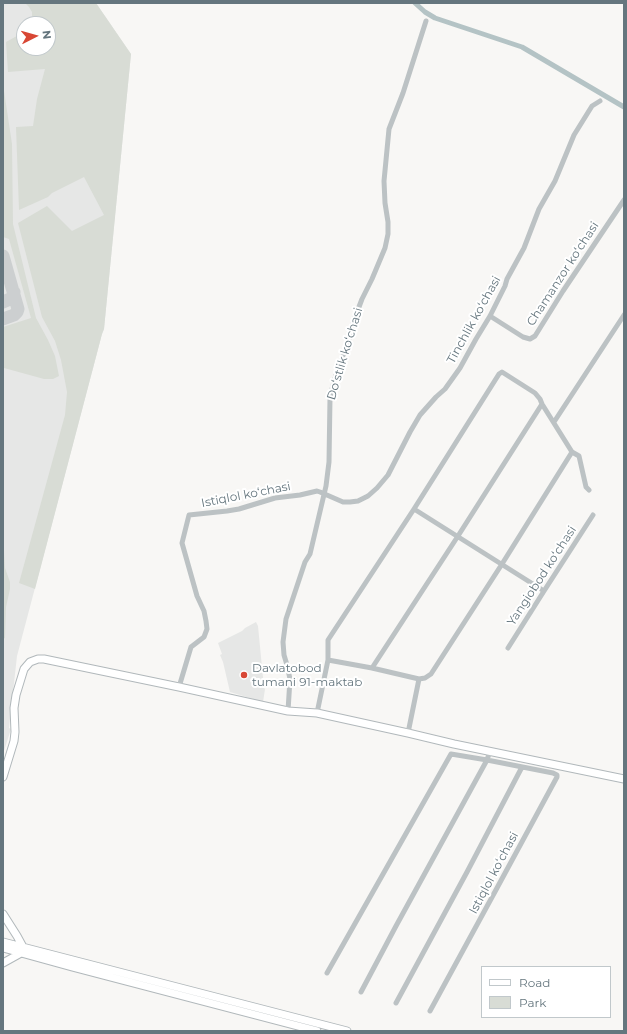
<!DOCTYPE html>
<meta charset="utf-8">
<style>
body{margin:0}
#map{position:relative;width:627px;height:1034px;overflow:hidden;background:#f8f7f5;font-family:Montserrat,sans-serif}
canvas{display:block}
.frame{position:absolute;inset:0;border:4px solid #65767e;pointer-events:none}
.legend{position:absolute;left:481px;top:966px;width:130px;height:52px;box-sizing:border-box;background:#fff;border:1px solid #c1c8cb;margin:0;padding:5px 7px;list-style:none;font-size:12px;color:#65767e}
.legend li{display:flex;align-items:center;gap:8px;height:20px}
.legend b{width:20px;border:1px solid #c1c8cb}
.north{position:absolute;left:16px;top:16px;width:40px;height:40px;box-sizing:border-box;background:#fff;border:1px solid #c1c8cb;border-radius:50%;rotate:84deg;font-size:11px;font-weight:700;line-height:16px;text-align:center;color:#65767e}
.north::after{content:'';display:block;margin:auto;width:14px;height:18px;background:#d84735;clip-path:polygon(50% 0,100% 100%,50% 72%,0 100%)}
</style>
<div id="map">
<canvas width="627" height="1034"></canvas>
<div class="frame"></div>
<ul class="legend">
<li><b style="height:5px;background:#fff"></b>Road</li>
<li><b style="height:11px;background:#d8dcd5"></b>Park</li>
</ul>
<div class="north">N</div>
</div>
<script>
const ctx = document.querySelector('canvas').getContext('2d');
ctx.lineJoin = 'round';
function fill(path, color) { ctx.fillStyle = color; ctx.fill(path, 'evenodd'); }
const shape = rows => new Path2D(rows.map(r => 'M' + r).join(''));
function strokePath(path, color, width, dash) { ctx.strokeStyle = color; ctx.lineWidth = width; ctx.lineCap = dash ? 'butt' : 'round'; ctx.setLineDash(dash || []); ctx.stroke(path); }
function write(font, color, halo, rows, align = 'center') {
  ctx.font = font + ' Montserrat,sans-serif'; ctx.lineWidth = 4; ctx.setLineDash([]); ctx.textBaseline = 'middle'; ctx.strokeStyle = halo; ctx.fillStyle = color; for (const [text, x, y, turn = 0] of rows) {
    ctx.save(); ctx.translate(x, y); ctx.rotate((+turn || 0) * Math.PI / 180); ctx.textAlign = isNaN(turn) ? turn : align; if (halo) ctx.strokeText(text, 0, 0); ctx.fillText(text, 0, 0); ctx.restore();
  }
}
fill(shape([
 [3,3,96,3,131,54,104,329,102,334,17,656,9,728,11,729,3,754],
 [24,24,48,24,48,48,24,48],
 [256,622,258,626,264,688,265,689,263,702,230,692,223,662,220,655,222,654,218,643,242,631,245,628]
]), '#e6e7e6');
fill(shape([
 [25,3,96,3,131,54,104,329,102,334,35,589,19,583,65,415,67,392,61,360,55,341,42,317,18,223,47,206,72,231,104,215,84,177,52,193,48,197,19,210,16,127,33,126,37,99,45,69,8,72,6,42,24,32,24,48,48,48,48,24,32,24,32,12,29,7],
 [3,84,12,144,13,224,36,318,48,340,55,356,59,376,53,379,44,379,4,368,3,373,3,327,31,318,9,239,3,237],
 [3,551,4,551,5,568,10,582,10,589,6,607,5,638,3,639]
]), '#d8dcd5');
strokePath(shape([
 [415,3,425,12,435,18,522,47,624,107]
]), '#b4c3c5', 5);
strokePath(shape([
 [3,256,18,309,17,312,14,315,3,319],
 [3,302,10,299,13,296,14,292]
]), '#cccfd0', 13);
const secondary = shape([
 [3,777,14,741,15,732,14,708,16,695,24,669,30,662,38,659,44,659,179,687,288,711,317,713,408,733,454,744,624,779],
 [3,914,17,936,23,947],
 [3,942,347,1031],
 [3,948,72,967,317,1031],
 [3,963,21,953]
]);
strokePath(secondary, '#b1b8bb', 9);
strokePath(shape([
 [490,316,523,337,530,339,535,336,563,291,624,200],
 [554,422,624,315],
 [572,452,579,456,586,487,589,490],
 [414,509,544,591],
 [508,648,544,591,593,515],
 [328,660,372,668,419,679],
 [372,668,458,536,542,404],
 [179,687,191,647,204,637,207,629,206,621,204,611,197,596,182,543,189,515,227,511,239,509,275,498,300,495,317,491,320,492,343,502,350,502,358,501,368,496,377,488,388,475,410,432,420,415,436,397,445,389,460,368,476,339,490,316,505,286,507,279,524,248,539,209,555,181,574,135,592,106,600,101],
 [288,711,290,679,287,665,284,655,283,642,286,619,305,562,310,554,326,486,329,462,330,398,332,389,339,365,348,344,354,320,362,299,372,279,385,248,388,234,388,222,385,203,384,181,389,129,403,93,426,21],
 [317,713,328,660,328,640,414,509,499,374,502,372,535,393,540,399,542,404,572,452,502,564,431,674,425,678,419,679,408,733],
 [327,973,451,754,487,760,396,926,361,992],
 [396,1003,467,872,522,767],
 [430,1011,497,888,557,777,557,775,553,773,487,760,490,751]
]), '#bcc2c4', 5);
strokePath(secondary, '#fff', 7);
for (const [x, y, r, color] of [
 [244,675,4,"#d84735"]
]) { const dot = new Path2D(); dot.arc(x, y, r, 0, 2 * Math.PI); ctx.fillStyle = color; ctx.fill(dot); strokePath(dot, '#fff', 1.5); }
write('12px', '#65767e', '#fff', [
 ["Chamanzor koʻchasi",563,274,-57],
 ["Tinchlik koʻchasi",474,320,-61],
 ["Doʻstlik koʻchasi",345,354,-73],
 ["Istiqlol koʻchasi",246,495,-11],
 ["Yangiobod koʻchasi",542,576,-57],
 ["Istiqlol koʻchasi",494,873,-62]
]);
write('12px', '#65767e', '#fff', [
 ["Davlatobod",252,668],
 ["tumani 91-maktab",252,682]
], 'left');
</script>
